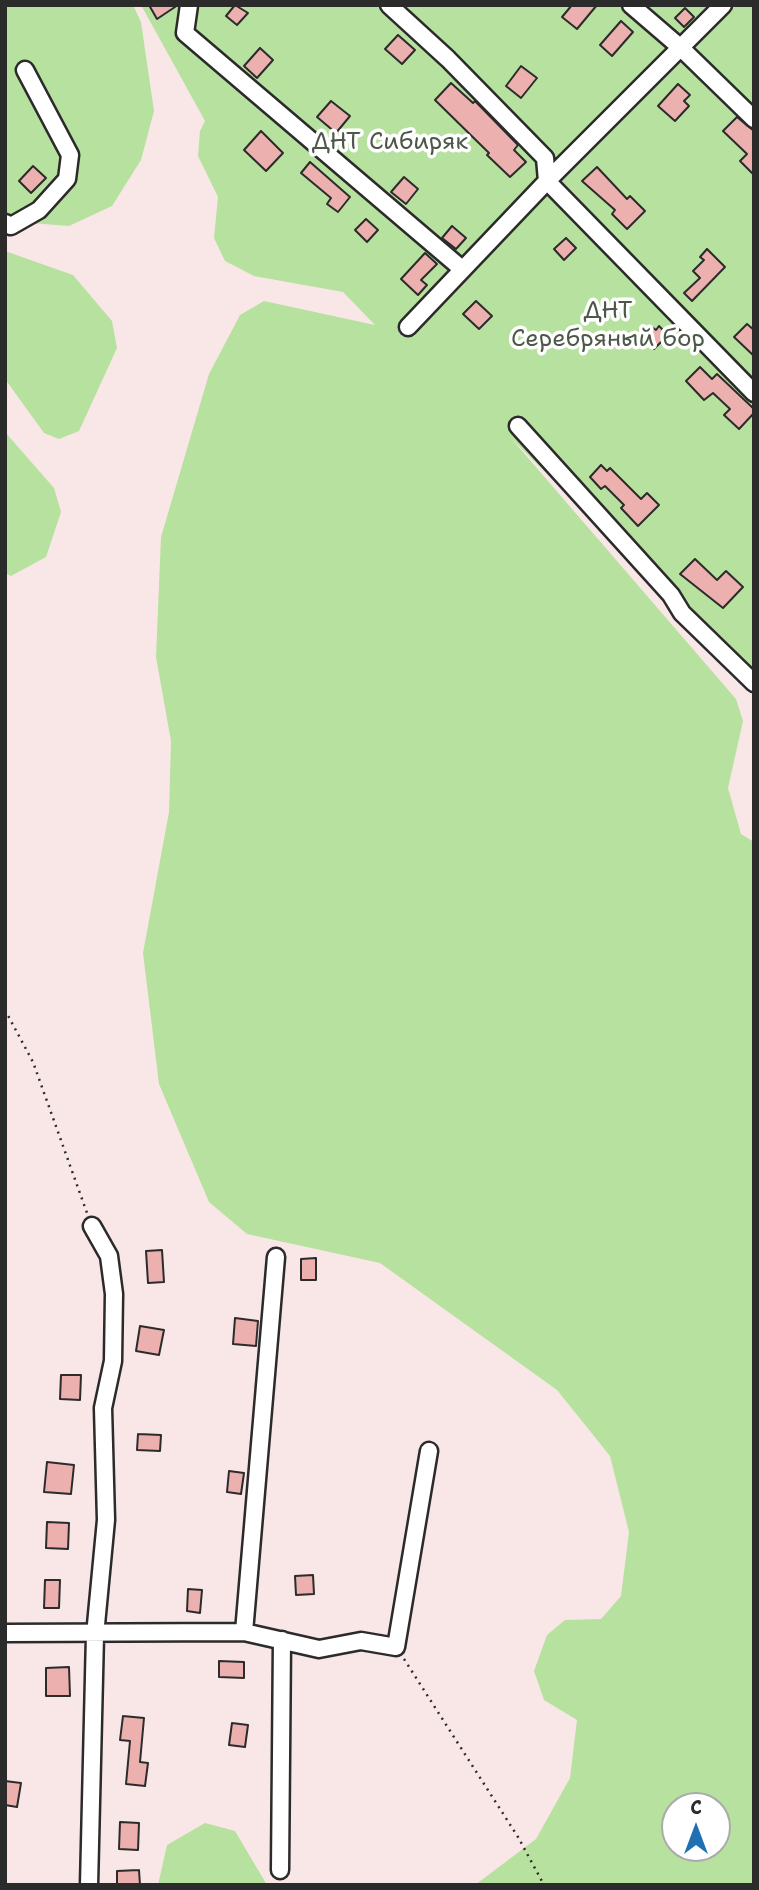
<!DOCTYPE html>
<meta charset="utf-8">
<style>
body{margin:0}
#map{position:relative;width:759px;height:1890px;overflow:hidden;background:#f9e7e7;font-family:"Shantell Sans",sans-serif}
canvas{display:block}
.frame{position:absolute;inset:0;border:7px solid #2b2b2b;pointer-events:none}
.north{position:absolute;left:661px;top:1792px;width:70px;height:70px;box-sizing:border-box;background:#fff;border:2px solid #aaa;border-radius:50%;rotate:0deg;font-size:19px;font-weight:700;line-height:28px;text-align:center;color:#2b2b2b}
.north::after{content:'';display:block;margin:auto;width:24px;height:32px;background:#1f6fb2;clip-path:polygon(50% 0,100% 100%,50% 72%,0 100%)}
</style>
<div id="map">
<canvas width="759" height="1890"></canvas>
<div class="frame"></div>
<div class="north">С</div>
</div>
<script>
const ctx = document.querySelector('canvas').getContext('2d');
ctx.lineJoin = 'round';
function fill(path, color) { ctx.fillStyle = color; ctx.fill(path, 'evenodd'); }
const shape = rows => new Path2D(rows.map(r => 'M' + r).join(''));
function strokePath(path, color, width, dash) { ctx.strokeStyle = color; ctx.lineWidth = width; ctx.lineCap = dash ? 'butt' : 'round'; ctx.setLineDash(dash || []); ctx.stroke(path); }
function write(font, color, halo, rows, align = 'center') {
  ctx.font = font + ' "Shantell Sans",sans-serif'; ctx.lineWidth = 7; ctx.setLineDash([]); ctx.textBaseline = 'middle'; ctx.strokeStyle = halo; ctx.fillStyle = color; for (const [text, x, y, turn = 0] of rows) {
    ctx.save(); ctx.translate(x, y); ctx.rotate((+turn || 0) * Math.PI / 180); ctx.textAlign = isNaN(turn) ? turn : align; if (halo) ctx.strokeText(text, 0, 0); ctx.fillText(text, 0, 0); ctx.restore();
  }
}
fill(shape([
 [5,5,133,5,141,22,154,111,141,160,112,206,69,226,5,221],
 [141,5,754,5,754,681,510,437,736,699,743,721,728,788,741,834,754,842,754,1885,475,1885,536,1839,570,1778,577,1720,544,1700,534,1671,547,1635,565,1620,601,1619,621,1596,629,1532,610,1456,557,1390,380,1263,247,1234,209,1202,159,1084,143,953,169,812,171,741,156,657,161,537,209,374,240,315,264,301,375,325,343,292,254,276,225,261,214,238,218,197,198,156,200,131,205,121],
 [675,1806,717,1806,717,1848,675,1848],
 [5,251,73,275,112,321,117,348,79,431,59,439,44,433,5,379],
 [5,432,54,488,61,512,46,557,11,576,5,573],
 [205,1823,235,1831,267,1885,158,1885,167,1845]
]), '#b7e19e');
const building = shape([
 [149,5,178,5,157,19,149,5],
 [235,5,248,13,237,25,226,16,235,5],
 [572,5,597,5,577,29,562,17,572,5],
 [685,8,694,17,684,27,675,18,685,8],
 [621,21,633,32,612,56,600,45,621,21],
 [398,35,415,50,402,64,385,49,398,35],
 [260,48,273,60,257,78,244,66,260,48],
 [521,66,537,78,521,98,506,86,521,66],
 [451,83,473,103,475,101,518,145,514,150,526,162,510,177,487,155,489,153,435,100,451,83],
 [678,84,690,95,684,101,689,106,675,121,658,106,678,84],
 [331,101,350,116,336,133,317,117,331,101],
 [737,117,754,131,754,175,740,161,747,154,723,131,737,117],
 [261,131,283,153,266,171,244,150,261,131],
 [310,162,350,197,338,212,327,204,331,198,301,173,310,162],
 [33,166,46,178,31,193,19,181,33,166],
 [597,167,627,199,630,196,645,211,627,229,612,214,615,210,582,181,597,167],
 [404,177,418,189,406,204,391,192,404,177],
 [366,219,378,230,367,242,355,230,366,219],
 [452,226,466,238,456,249,442,238,452,226],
 [566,238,576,248,564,260,554,249,566,238],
 [707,249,725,267,692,301,684,293,700,278,693,271,704,260,700,257,707,249],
 [425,253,437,264,421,280,427,285,418,295,401,279,425,253],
 [476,301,492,316,479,329,463,314,476,301],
 [747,324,754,330,754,356,734,337,747,324],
 [659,326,668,335,654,349,642,337,652,327,656,330,659,326],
 [700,367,712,379,717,374,754,409,754,413,739,429,724,415,730,409,713,393,704,400,686,381,700,367],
 [601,465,607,471,610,468,641,499,647,493,659,505,638,526,621,508,624,505,605,486,601,489,590,477,601,465],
 [695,559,717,580,726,571,743,587,723,608,680,574,695,559],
 [162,1250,164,1282,148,1283,146,1251,162,1250],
 [316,1258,316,1280,301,1280,301,1259,316,1258],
 [235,1318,258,1321,256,1346,233,1344,235,1318],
 [140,1326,164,1330,159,1355,136,1351,140,1326],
 [61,1375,81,1375,80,1400,60,1399,61,1375],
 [138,1434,161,1435,160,1451,137,1450,138,1434],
 [47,1462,74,1465,71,1494,44,1492,47,1462],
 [229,1471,244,1473,241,1494,227,1492,229,1471],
 [47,1522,69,1523,68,1549,46,1548,47,1522],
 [313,1575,314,1594,296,1595,295,1576,313,1575],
 [45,1580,60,1580,59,1608,44,1608,45,1580],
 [188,1589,202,1590,200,1613,187,1611,188,1589],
 [219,1661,244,1662,244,1678,219,1677,219,1661],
 [69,1667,70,1696,46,1696,46,1668,69,1667],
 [123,1716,144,1718,140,1762,148,1763,145,1786,126,1784,130,1741,120,1740,123,1716],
 [232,1723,248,1725,245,1747,229,1745,232,1723],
 [5,1781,21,1783,17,1807,5,1805,5,1781],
 [120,1822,139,1823,138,1850,119,1849,120,1822],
 [139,1870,140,1885,117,1885,117,1871,139,1870]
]);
fill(building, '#ecb0ae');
strokePath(building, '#2b2b2b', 2);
const minor = shape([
 [189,5,185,33,462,269],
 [389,5,448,59,545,158,547,181],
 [631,5,681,48,754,119],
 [547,181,754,393],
 [5,223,11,226,39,210,67,179,70,155,25,70],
 [408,327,547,181,723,5],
 [518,426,671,595,682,613,754,683],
 [244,1632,276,1257],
 [5,1633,244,1632,319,1649,361,1641,396,1647,429,1451],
 [280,1870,282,1640],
 [89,1885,95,1635,106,1520,103,1408,113,1361,114,1294,109,1256,92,1226]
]);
strokePath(minor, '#2b2b2b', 21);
strokePath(shape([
 [5,1010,33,1062,87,1213],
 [404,1659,518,1837,544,1885]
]), '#2b2b2b', 2.5, [2, 5]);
strokePath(minor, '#fff', 16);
write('24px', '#4e5848', '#fff', [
 ["ДНТ Сибиряк",390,143],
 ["ДНТ",608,312],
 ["Серебряный бор",608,340]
]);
</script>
